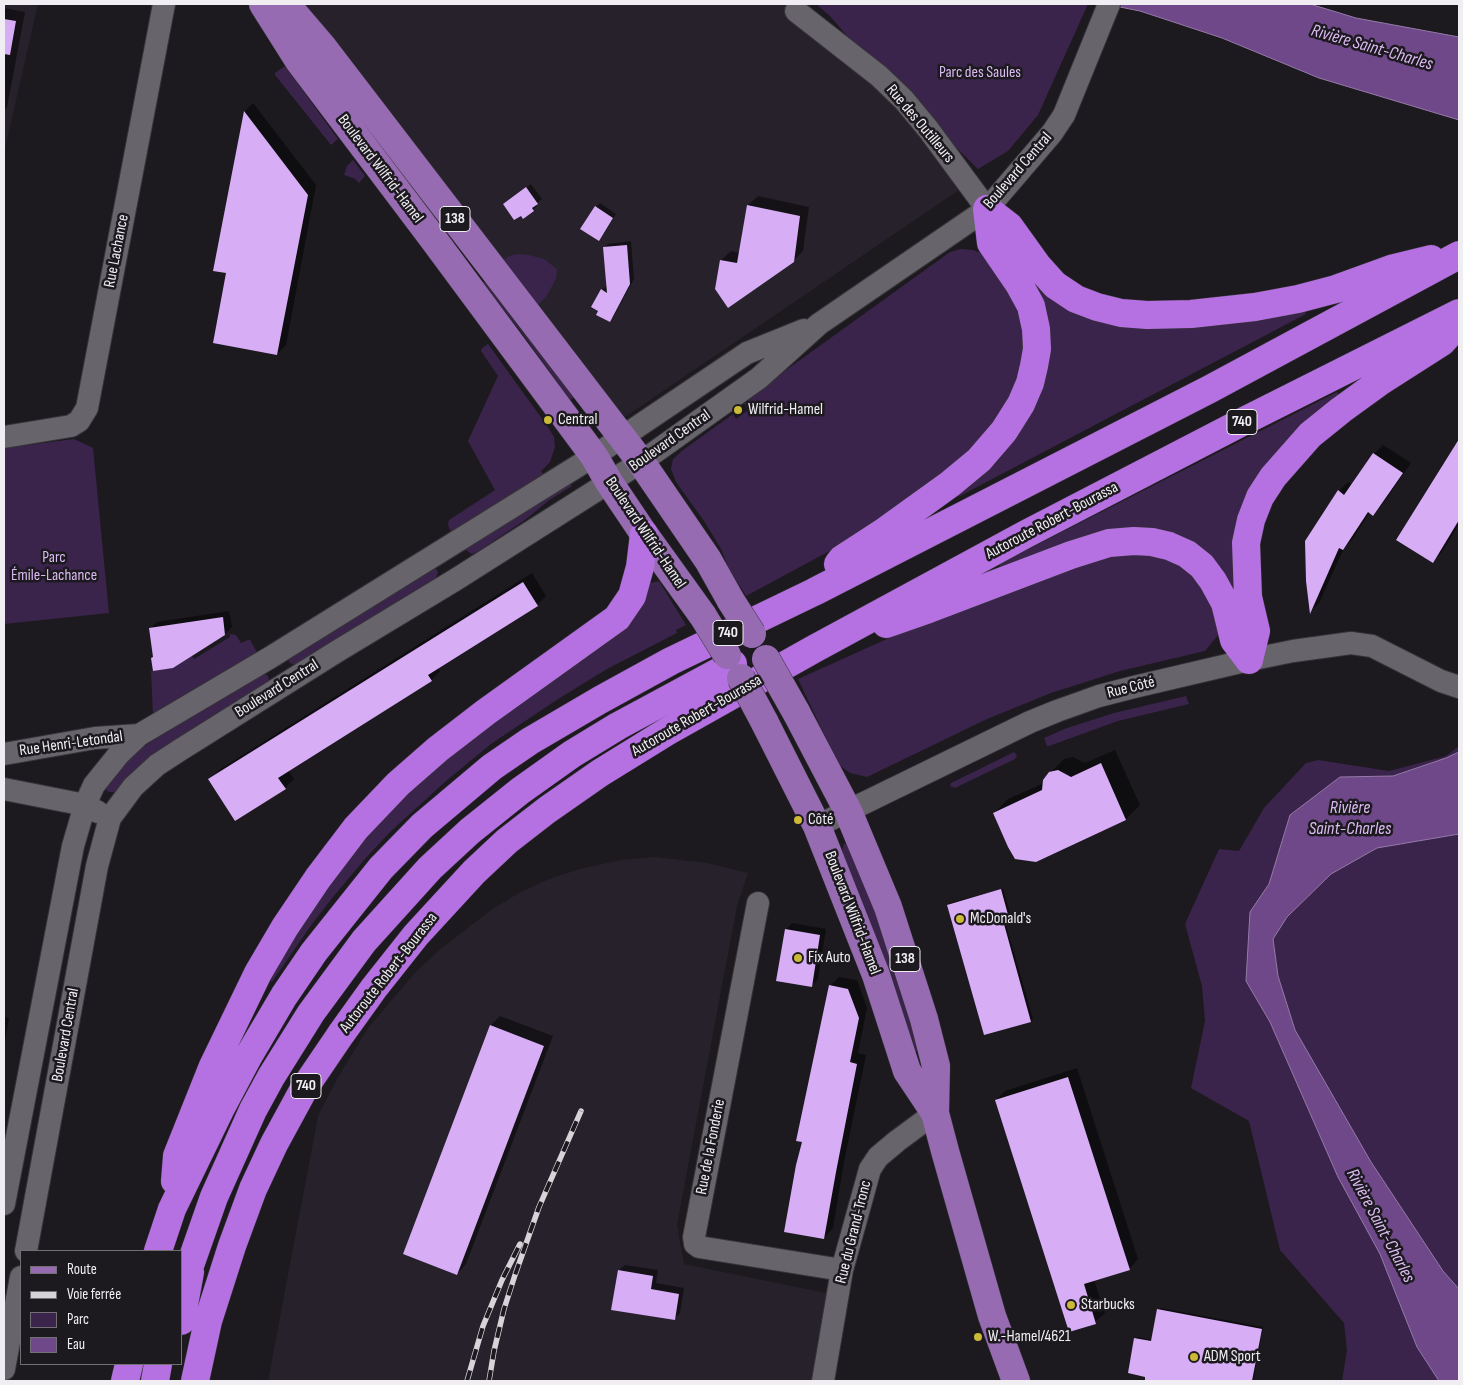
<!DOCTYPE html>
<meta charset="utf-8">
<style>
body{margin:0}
#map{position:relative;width:1463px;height:1385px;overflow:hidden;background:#1c191f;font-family:"Sofia Sans Condensed",sans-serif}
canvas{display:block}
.frame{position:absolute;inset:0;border:5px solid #f1eef3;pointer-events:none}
.legend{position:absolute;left:20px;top:1250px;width:162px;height:115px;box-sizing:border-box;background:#1c191f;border:1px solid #716e74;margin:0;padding:6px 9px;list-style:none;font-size:15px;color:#f1eef3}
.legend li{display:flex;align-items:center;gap:10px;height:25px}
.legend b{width:25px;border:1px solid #716e74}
</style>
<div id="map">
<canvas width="1463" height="1385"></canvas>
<div class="frame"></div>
<ul class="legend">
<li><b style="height:6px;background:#966bb2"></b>Route</li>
<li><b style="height:6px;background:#d7d4d9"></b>Voie ferrée</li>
<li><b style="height:14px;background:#3b244b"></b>Parc</li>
<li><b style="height:14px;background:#6f4889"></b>Eau</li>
</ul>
</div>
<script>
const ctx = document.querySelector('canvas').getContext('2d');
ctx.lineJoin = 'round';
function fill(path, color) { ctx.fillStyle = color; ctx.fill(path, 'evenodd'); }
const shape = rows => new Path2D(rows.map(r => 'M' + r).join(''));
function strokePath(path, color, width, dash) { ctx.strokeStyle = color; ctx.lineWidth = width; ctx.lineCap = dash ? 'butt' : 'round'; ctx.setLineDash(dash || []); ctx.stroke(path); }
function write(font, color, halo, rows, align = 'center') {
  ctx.font = font + ' "Sofia Sans Condensed",sans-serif'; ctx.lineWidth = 5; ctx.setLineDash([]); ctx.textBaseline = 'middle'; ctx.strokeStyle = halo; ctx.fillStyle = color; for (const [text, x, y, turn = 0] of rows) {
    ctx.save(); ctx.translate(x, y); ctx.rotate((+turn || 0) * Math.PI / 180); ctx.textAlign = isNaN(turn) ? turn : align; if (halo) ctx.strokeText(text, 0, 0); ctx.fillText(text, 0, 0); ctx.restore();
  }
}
fill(shape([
 [4,4,38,4,4,153],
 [292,4,809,4,962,188,625,417,322,46],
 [655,857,707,863,748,873,737,906,677,1225,684,1264,831,1294,814,1381,268,1381,318,1116,337,1079,368,1028,413,975,438,951,491,910,519,893,549,879,580,869,621,860]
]), '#27212c');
fill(shape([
 [816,4,1088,4,1038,115,1008,151,978,169,866,58,830,16],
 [285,66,338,139,331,145,275,75,275,73],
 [353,160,365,176,359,183,355,179,344,175,347,166],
 [961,249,973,250,985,255,1001,272,1027,325,1019,390,967,457,878,525,746,596,729,569,721,549,704,521,676,482,671,469,673,459,683,450,733,414,736,419,748,410,743,401,950,252],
 [517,254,529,255,544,259,557,269,556,279,546,297,537,306,502,261,509,256],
 [1033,277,1067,306,1303,307,1306,314,958,497,953,489,1027,408,1027,282],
 [488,279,575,397,570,400,522,333,483,283],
 [488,344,548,427,554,437,555,447,550,462,541,471,543,474,451,532,448,525,449,520,495,490,468,441,498,376,481,351,482,348],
 [1337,392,1342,399,1260,482,1240,593,1231,595,1169,538,1003,572,999,564],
 [74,439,93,448,109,613,4,624,4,448],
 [569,480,572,486,548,501,525,520,477,552,472,554,466,550,466,546],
 [1147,547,1189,568,1220,615,1219,634,1205,651,1120,671,1051,693,987,719,867,777,850,773,838,764,798,679,918,625,1087,559],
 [435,567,438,572,436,578,298,665,292,664,289,662,289,658],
 [659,581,686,625,676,630,677,633,607,669,555,701,491,744,446,781,390,832,364,860,333,897,312,924,272,982,265,977,369,826,646,584],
 [230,634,236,635,241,643,248,640,250,640,258,654,153,715,151,671,173,668,192,656,194,659,230,637],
 [263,673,267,675,269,678,268,683,136,771,114,792,109,792,105,789,118,769,138,750,259,674],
 [1186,696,1189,704,1118,721,1049,746,1047,746,1044,738,1067,728,1114,713],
 [1459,746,1459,752,1446,758,1393,776,1340,777,1290,815,1269,884,1250,912,1246,981,1270,1022,1338,1177,1380,1254,1417,1347,1439,1381,1342,1381,1347,1350,1344,1323,1280,1250,1249,1121,1191,1088,1205,1021,1202,986,1185,924,1219,849,1239,851,1264,808,1306,763,1318,760,1389,771,1446,756],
 [1014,752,1017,755,1015,759,955,788,950,786,951,783],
 [1459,834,1459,1289,1443,1271,1371,1162,1295,1030,1278,976,1273,939,1287,917,1331,874,1377,848],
 [847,843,849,844,894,959,918,1051,914,1052,842,850,844,844]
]), '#3b244b');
const water = shape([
 [1105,4,1310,4,1356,18,1459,37,1459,120,1319,78,1222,38,1140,11,1105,4],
 [1459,752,1459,834,1377,848,1331,874,1287,917,1273,939,1278,976,1295,1030,1371,1162,1443,1271,1459,1289,1459,1381,1439,1381,1417,1347,1380,1254,1338,1177,1270,1022,1246,981,1250,912,1269,884,1290,815,1340,777,1393,776,1446,758,1459,752]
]);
fill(water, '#6f4889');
strokePath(water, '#967aa9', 1);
fill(shape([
 [4,8,25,12,7,107,4,110],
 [253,103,316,185,286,345,277,354,227,272,214,270,245,111],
 [531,184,542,199,536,204,537,206,533,210,509,200],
 [758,196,809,207,803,251,793,261,716,289,721,260,731,251,740,253,748,205],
 [600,203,616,214,603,235,599,239,596,207],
 [631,241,634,279,614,316,610,321,602,290,606,286,608,287,604,248,608,244],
 [1459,442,1459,524,1442,552,1433,561,1457,445],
 [1383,445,1411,463,1382,505,1373,514,1370,512,1352,540,1344,548,1319,603,1311,611,1307,580,1339,491,1348,482,1352,485,1374,454],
 [532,573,546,596,537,605,438,668,440,671,431,680,288,770,294,779,285,788,210,779,219,770],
 [229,611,232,627,225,634,154,656,150,629,157,622],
 [1115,750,1140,805,1126,819,1036,861,994,813,1008,799,1044,783,1050,773,1064,759,1073,757,1085,763],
 [1003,889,1012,919,1005,922,1033,1019,1031,1021,985,1034,949,905,950,903],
 [792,923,826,929,818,979,811,986,786,930],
 [839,977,857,980,867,1008,858,1053,866,1055,844,1162,833,1228,824,1238,804,1141,830,986],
 [500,1016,553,1036,466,1264,457,1274,404,1254,491,1025],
 [4,1017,9,1018,4,1046],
 [1077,1068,1138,1259,1129,1269,1094,1280,1105,1313,1095,1322,996,1100,1005,1091],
 [625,1265,658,1270,656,1283,684,1288,680,1313,674,1319,619,1270],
 [1160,1308,1263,1327,1253,1381,1146,1381,1147,1376,1135,1339,1137,1337,1152,1340,1158,1310]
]), '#0007');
fill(shape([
 [4,19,16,21,10,55,4,54],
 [244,111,308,195,277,355,213,343,226,273,213,271],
 [526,187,538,204,532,208,534,211,523,219,521,216,514,220,503,204],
 [747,205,800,216,794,262,728,308,715,289,720,260,737,263],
 [595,206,613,218,599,241,580,229],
 [627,245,630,284,610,322,596,315,598,311,591,307,601,289,607,293,603,247],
 [1459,439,1459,520,1433,563,1396,540],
 [1373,453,1403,473,1373,516,1368,512,1343,550,1339,548,1310,614,1306,581,1305,541,1338,490,1344,495],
 [523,582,538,606,428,675,432,681,278,778,286,789,235,821,208,779],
 [223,617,225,635,173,668,153,671,151,658,153,657,149,628],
 [1101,763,1126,820,1036,862,1015,859,1008,847,993,813,1042,790,1043,780,1049,772,1058,770,1071,777],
 [1001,889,1010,922,1004,924,1031,1022,984,1035,947,905],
 [785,929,820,935,812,987,776,981],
 [829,985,848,989,859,1018,850,1062,857,1064,836,1172,824,1239,784,1232,796,1165,802,1142,796,1141],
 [490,1025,544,1046,457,1275,403,1254],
 [1068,1077,1130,1270,1084,1284,1096,1324,1069,1332,995,1100],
 [618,1270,653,1276,651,1289,679,1294,675,1320,611,1310],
 [1157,1309,1262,1329,1252,1381,1145,1381,1145,1377,1128,1373,1134,1338,1151,1341]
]), '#d7adf5');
const minor = shape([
 [796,11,879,76,904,100,928,129,987,209],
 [4,437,71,426,79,421,87,408,164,4],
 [4,754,95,738,139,735],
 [4,789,85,805,98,812],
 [817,826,1030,722,1057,711,1099,696,1134,687,1249,660,1293,651,1351,643,1372,646,1441,681,1459,687],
 [758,903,694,1237,695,1244,699,1247,842,1270],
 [4,1204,73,846,85,805,94,785,119,754,139,735,271,657,594,456,747,353,804,330],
 [26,1251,97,866,110,818,133,787,157,765,180,750,336,652,455,580,641,462,759,378,819,324,987,209,1052,133,1064,115,1109,4],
 [4,1369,21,1277],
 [823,1381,842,1270,870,1169,878,1157,897,1141,935,1113]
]);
const major = shape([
 [263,4,299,61,431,236,594,456,609,482,644,534,703,616],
 [286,4,322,46,641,462,708,560,731,601],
 [796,712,848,811,888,907,924,1019,936,1066,935,1113,945,1151,992,1316,1016,1381],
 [764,721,817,826,876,975,907,1071,935,1113]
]);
const highway = shape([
 [987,209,1009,226,1037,265,1055,285,1076,299,1097,307,1121,313,1147,315,1191,314,1255,307,1298,299,1336,289,1394,268,1431,259],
 [838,564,842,559,882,533,950,484,979,460,1004,431,1021,404,1030,383,1034,366,1037,349,1036,329,1031,306,1019,284,991,243,987,209],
 [886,624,929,609,1071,555,1109,543,1134,541,1152,542,1169,546,1187,554,1202,566,1213,581,1225,603,1234,640,1249,660],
 [1249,660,1256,631,1248,597,1246,543,1251,520,1260,497,1273,477,1310,435,1341,410,1381,381,1442,342,1459,323],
 [175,1181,177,1156,213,1066,258,973,285,927,318,878,356,828,398,784,438,749,486,712,617,618,632,596,640,567,644,534],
 [158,1251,172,1209,221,1108,248,1057,284,996,314,952,381,868,422,826,492,767,530,741,600,700,671,661,814,592,1210,389,1459,255],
 [181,1291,214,1197,253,1110,271,1077,311,1013,364,941,430,868,470,831,520,791,572,754,618,726,733,664],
 [181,1321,190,1272],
 [125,1381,129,1364],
 [155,1381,158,1364],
 [195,1381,208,1321,232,1246,253,1189,274,1144,305,1087,341,1034,374,988,416,935,474,872,507,841,547,810,600,773,668,731,814,649,1026,534,1246,420,1459,313]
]);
strokePath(minor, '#363438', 24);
strokePath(major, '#363438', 29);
strokePath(highway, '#363438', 29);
strokePath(minor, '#68646b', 22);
strokePath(major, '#966bb2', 28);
strokePath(highway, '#b570e2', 28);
const rail = shape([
 [467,1381,483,1326,502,1280,520,1244],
 [489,1381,494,1351,504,1309,515,1275,539,1207,581,1111]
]);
strokePath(rail, '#d7d4d9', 5.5);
strokePath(rail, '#1c191f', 4, [11]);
const majorBridge = shape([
 [731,601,752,634],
 [703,616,727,655],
 [766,659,796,712],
 [741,678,764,721]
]);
strokePath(majorBridge, '#363438', 29, []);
strokePath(majorBridge, '#966bb2', 28);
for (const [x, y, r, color] of [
 [738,410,5,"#ccb938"],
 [548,420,5,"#ccb938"],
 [798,820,5,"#ccb938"],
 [960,919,5,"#ccb938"],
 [798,958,5,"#ccb938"],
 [1071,1305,5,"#ccb938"],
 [978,1337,5,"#ccb938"],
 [1194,1357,5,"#ccb938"]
]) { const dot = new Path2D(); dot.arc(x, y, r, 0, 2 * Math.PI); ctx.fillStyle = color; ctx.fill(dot); strokePath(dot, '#1c191f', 2); }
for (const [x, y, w] of [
 [455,219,30],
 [1242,422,30],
 [728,633,30],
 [905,959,30],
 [306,1086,30]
]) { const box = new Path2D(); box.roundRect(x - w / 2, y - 12.5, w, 25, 4); ctx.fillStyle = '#1c191f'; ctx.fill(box); strokePath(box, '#f1eef3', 1); }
write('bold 15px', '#f1eef3', null, [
 ["138",455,219],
 ["740",1242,422],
 ["740",728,633],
 ["138",905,959],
 ["740",306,1086]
]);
write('16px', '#dabaf2', '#1c191f', [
 ["Parc des Saules",980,73],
 ["Parc",54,558],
 ["Émile-Lachance",54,576]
]);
write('16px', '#f1eef3', '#1c191f', [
 ["Rue des Outilleurs",920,124,50],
 ["Boulevard Wilfrid-Hamel",380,169,53],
 ["Boulevard Central",1018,171,-49],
 ["Rue Lachance",117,251,-79],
 ["Boulevard Central",670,441,-35],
 ["Autoroute Robert-Bourassa",1052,521,-28],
 ["Boulevard Wilfrid-Hamel",645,533,56],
 ["Rue Côté",1131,688,-14],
 ["Boulevard Central",277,689,-32],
 ["Autoroute Robert-Bourassa",697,716,-30],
 ["Rue Henri-Letondal",71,744,-8],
 ["Boulevard Wilfrid-Hamel",852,913,69],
 ["Autoroute Robert-Bourassa",389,973,-52],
 ["Boulevard Central",66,1035,-80],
 ["Rue de la Fonderie",711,1147,-79],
 ["Rue du Grand-Tronc",854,1232,-76]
]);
write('16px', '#f1eef3', '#1c191f', [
 ["Wilfrid-Hamel",748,410],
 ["Central",558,420],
 ["Côté",808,820],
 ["McDonald's",970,919],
 ["Fix Auto",808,958],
 ["Starbucks",1081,1305],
 ["W.-Hamel/4621",988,1337],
 ["ADM Sport",1204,1357]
], 'left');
write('italic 18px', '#dcbcf3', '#1c191f', [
 ["Rivière Saint-Charles",1372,48,16],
 ["Rivière",1350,808],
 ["Saint-Charles",1350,829],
 ["Rivière Saint-Charles",1380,1226,62]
]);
</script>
